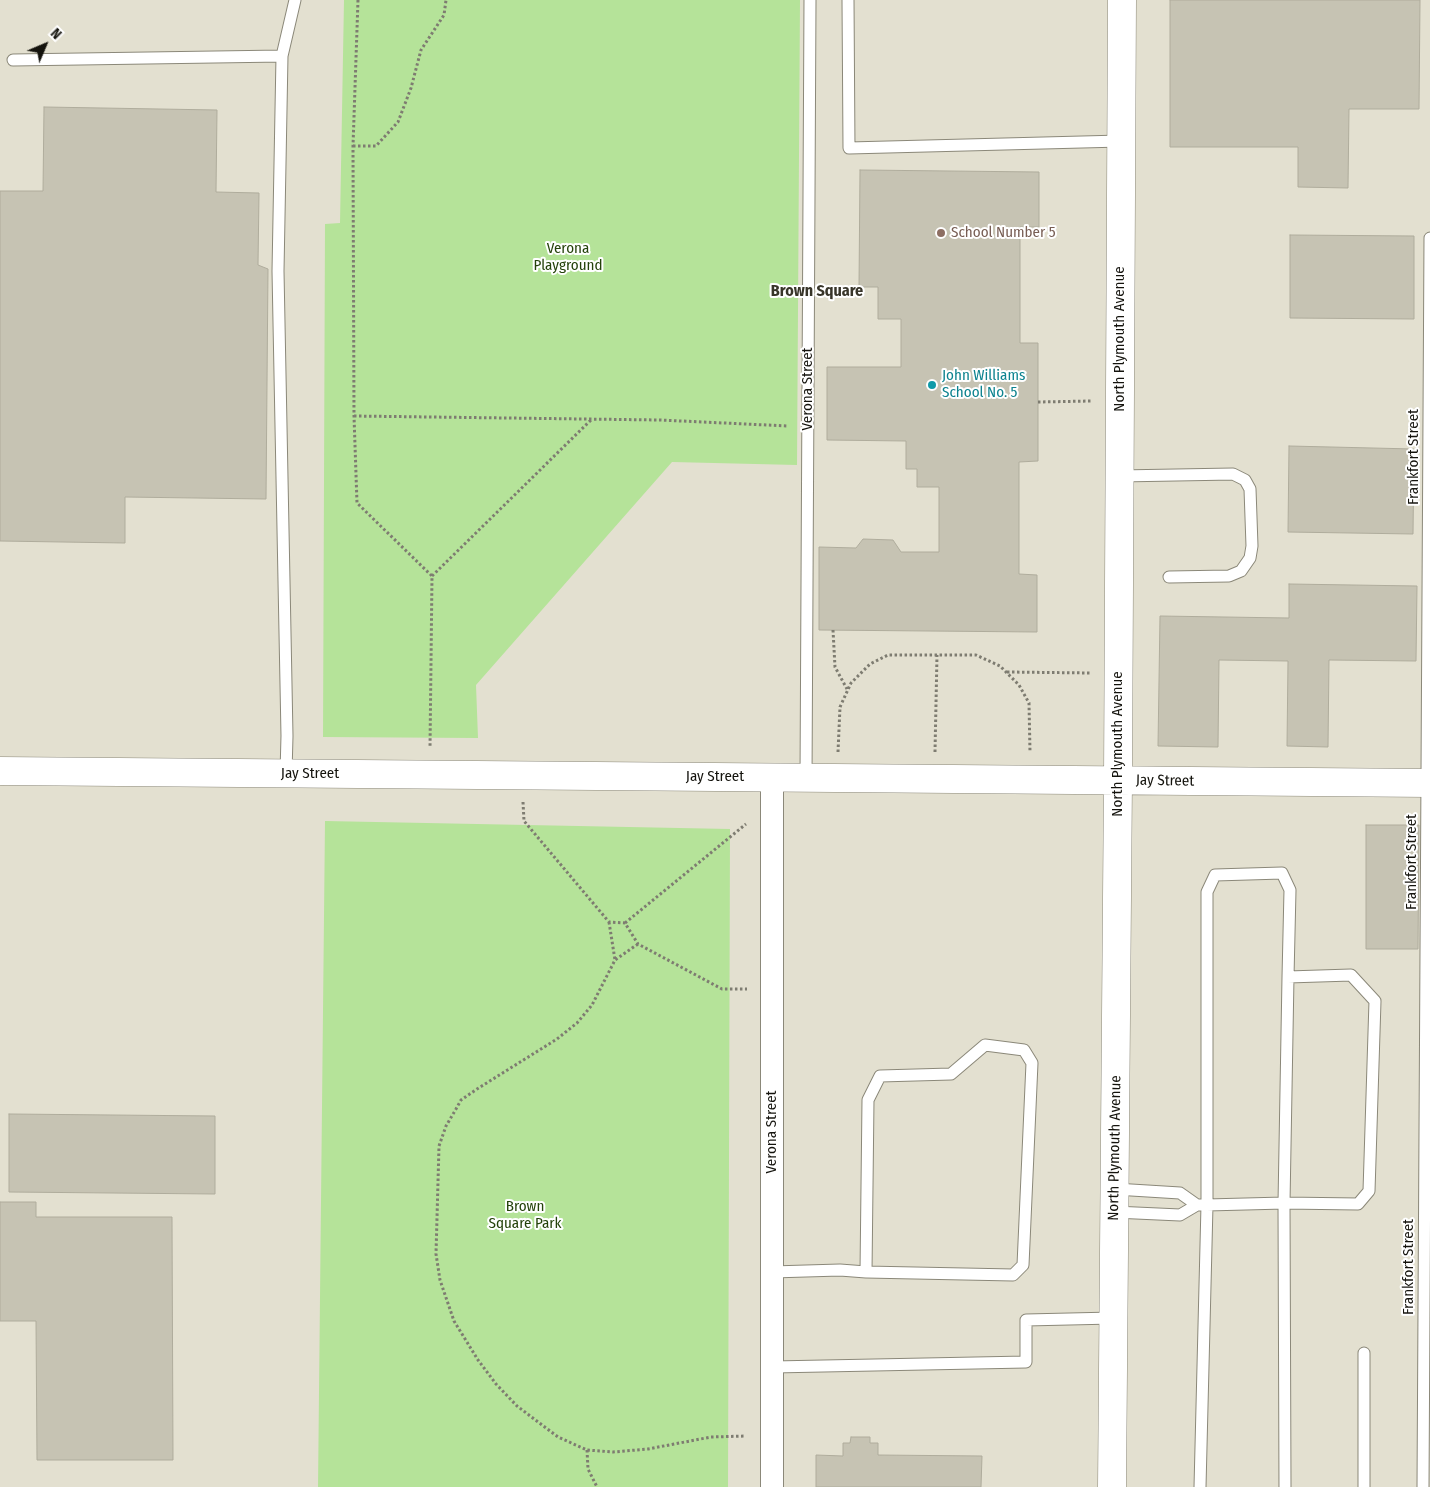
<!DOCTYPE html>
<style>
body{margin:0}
#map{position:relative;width:1430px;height:1487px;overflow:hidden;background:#e3e0d0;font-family:"Fira Sans Condensed",sans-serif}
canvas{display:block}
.north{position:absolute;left:20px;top:20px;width:50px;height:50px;-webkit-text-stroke:4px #fff;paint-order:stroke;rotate:45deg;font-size:14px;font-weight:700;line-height:20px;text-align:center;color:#14130d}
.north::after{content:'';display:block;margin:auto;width:18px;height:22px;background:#14130d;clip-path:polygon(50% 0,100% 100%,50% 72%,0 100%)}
</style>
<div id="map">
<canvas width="1430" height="1487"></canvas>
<div class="north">N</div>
</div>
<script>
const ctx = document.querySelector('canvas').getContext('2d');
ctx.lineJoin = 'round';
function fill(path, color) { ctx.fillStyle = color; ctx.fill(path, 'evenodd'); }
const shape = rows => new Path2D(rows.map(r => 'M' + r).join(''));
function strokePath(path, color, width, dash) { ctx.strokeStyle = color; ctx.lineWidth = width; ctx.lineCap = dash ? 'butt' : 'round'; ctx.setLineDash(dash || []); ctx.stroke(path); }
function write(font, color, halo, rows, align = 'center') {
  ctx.font = font + ' "Fira Sans Condensed",sans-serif'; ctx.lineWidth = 4; ctx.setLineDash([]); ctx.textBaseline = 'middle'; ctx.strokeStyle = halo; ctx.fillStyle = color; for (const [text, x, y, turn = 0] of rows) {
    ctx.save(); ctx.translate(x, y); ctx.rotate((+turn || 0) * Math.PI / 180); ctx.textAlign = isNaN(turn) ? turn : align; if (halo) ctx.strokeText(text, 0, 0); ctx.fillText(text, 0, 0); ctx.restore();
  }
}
fill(shape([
 [344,0,800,0,797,465,672,462,476,685,478,738,323,737,325,224,340,223],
 [325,821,730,829,728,1487,318,1487]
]), '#b5e399');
const building = shape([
 [1170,0,1420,0,1419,109,1349,109,1348,188,1298,187,1298,147,1170,147,1170,0],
 [44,107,217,110,216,192,259,193,258,265,268,269,266,499,125,497,125,543,0,541,0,191,43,191,44,107],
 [860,170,1039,172,1039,227,1020,227,1020,343,1038,343,1038,461,1019,462,1019,574,1037,575,1037,632,819,630,819,547,856,548,863,539,893,540,901,552,939,552,939,487,917,487,917,469,906,469,906,441,827,440,827,367,901,367,901,319,878,319,878,287,859,287,860,170],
 [1290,235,1414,236,1414,319,1290,318,1290,235],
 [1289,446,1414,449,1413,534,1288,532,1289,446],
 [1289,584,1417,586,1416,661,1329,660,1328,747,1287,746,1288,661,1219,660,1218,747,1158,746,1160,616,1289,618,1289,584],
 [1366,825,1419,825,1418,949,1366,949,1366,825],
 [9,1114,215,1116,215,1194,9,1192,9,1114],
 [0,1202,36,1202,36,1217,172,1217,173,1460,37,1460,36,1321,0,1321,0,1202],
 [851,1437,870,1437,870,1443,878,1443,878,1455,982,1456,981,1487,816,1487,816,1455,843,1456,843,1443,850,1443,851,1437]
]);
fill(building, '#c6c3b3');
strokePath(building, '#afac9c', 1);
const service = shape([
 [848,0,849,148,1121,141],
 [13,60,282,56],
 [1119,476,1233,474,1245,480,1250,489,1252,546,1250,558,1241,571,1229,576,1169,577],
 [286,773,287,736,278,271,282,56,295,0],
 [806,778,810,0],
 [1197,1205,1207,1205,1200,1487],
 [1114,1212,1180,1215,1197,1205,1180,1193,1115,1189],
 [772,1272,840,1270,866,1272,1013,1275,1023,1265,1032,1063,1024,1050,985,1045,951,1074,880,1076,868,1100,866,1272],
 [1364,1353,1364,1487],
 [773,1367,1026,1362,1026,1320,1113,1318],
 [1285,1487,1284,1203,1288,977,1290,890,1282,873,1215,875,1207,892,1207,1205,1284,1203,1358,1204,1369,1191,1375,1001,1351,975,1288,977],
 [1423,1487,1430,238]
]);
const minor = shape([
 [772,1487,772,778]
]);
const tertiary = shape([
 [0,771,1430,783],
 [1112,1487,1118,780,1122,0]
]);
strokePath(service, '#8b8879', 13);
strokePath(minor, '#8b8879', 24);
strokePath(tertiary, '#8b8879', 29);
strokePath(shape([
 [358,0,353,146,354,416,357,503,432,576,430,748],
 [353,146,376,146,398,122,411,88,421,50,444,15,446,0],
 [1038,402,1092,401],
 [354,416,660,420,788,426],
 [432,576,591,420],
 [833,630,835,667,847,689],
 [1007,672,1091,673],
 [838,752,840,707,851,683,870,664,888,655,976,655,1000,666,1019,685,1029,703,1030,752],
 [935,752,937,655],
 [523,802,524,821,609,922,625,923,638,944,722,989,747,989],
 [609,922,615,960],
 [625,923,746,824],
 [638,944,615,960,592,1005,577,1023,557,1039,477,1089,461,1100,456,1109,446,1126,439,1146,436,1254,440,1280,454,1321,478,1360,496,1384,517,1406,558,1437,587,1450,613,1452,648,1449,711,1437,746,1436],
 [587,1450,588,1469,597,1487]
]), '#7e7c71', 3, [2.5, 2.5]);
strokePath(service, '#fff', 11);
strokePath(minor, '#fff', 22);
strokePath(tertiary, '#fff', 28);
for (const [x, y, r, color] of [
 [941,233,5,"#8d6e63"],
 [932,385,5,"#0f9aa8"]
]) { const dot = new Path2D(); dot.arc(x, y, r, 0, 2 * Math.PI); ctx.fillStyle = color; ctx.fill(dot); strokePath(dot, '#fff', 2); }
write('15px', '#785e54', '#fff', [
 ["School Number 5",951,233]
], 'left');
write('15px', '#24420a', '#fff', [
 ["Verona",568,249],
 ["Playground",568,266],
 ["Brown",525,1207],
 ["Square Park",525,1224]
]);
write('15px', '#14130d', '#fff', [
 ["North Plymouth Avenue",1120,339,-90],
 ["Verona Street",808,389,-90],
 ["Frankfort Street",1414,457,-90],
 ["North Plymouth Avenue",1118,744,-90],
 ["Jay Street",310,774],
 ["Jay Street",715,777],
 ["Jay Street",1165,781,1],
 ["Frankfort Street",1412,862,-90],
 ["Verona Street",772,1132,-90],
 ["North Plymouth Avenue",1115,1148,-89],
 ["Frankfort Street",1409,1267,-90]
]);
write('15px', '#0d838f', '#fff', [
 ["John Williams",942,376],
 ["School No. 5",942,393]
], 'left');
write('bold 16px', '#383529', '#fff', [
 ["Brown Square",817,292]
]);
</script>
